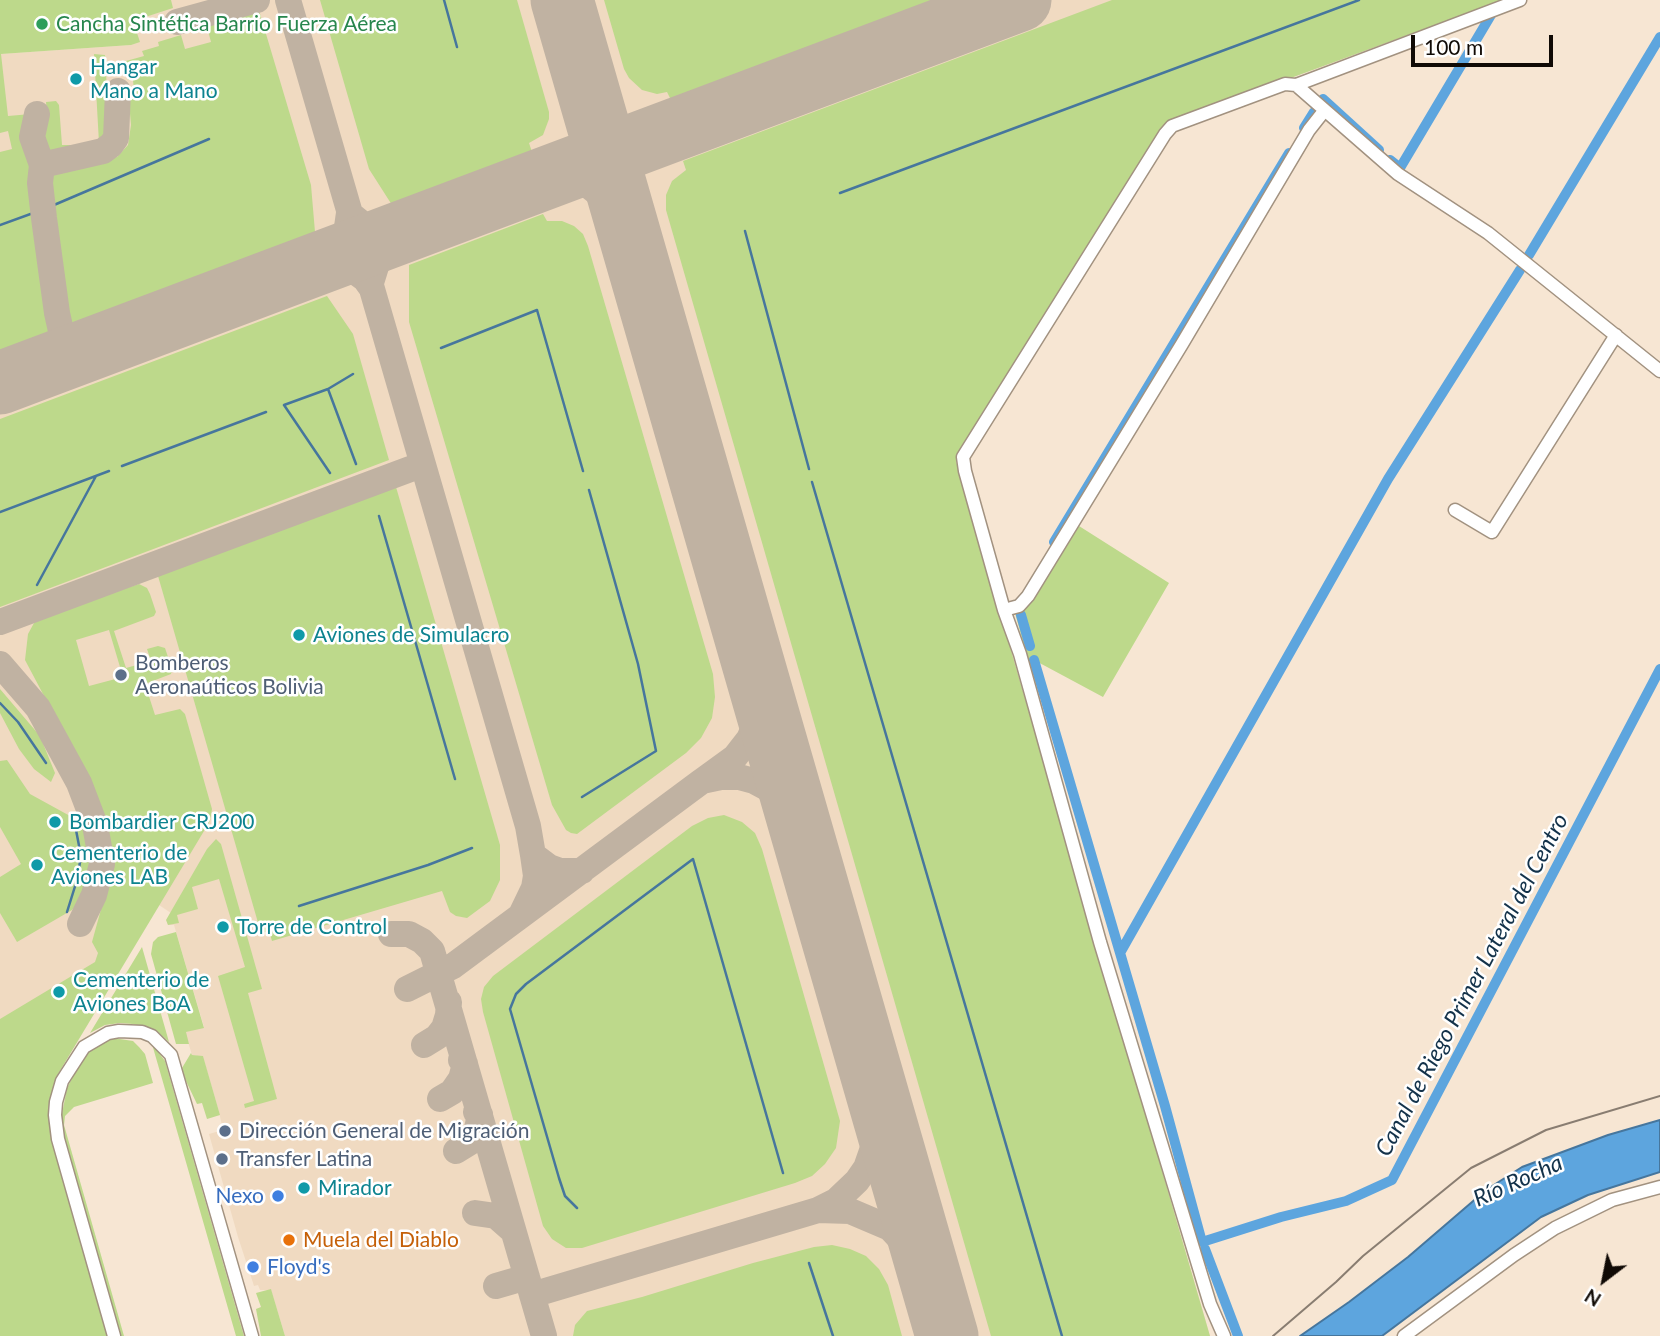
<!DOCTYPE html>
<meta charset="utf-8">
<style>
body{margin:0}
#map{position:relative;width:1660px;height:1336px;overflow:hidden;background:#f7e6d3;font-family:Lato,sans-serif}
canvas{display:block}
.north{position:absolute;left:1569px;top:1245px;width:70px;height:70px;-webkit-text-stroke:5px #fff;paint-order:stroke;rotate:212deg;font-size:19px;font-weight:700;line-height:28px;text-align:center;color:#100a05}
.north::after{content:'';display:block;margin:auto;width:24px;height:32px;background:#100a05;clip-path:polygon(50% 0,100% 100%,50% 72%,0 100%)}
.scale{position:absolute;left:1411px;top:35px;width:142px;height:32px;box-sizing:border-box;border:4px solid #100a05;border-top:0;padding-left:9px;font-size:21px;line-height:24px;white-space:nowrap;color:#100a05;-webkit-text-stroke:5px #fff;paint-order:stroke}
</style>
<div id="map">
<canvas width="1660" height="1336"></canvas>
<div class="north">N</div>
<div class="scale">100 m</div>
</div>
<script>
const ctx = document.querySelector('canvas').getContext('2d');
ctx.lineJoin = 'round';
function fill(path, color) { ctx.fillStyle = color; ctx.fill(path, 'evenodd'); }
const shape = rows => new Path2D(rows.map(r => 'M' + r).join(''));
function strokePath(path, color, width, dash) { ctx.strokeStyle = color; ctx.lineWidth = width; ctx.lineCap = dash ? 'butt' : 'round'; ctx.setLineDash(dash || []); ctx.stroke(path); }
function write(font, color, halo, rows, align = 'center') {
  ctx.font = font + ' Lato,sans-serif'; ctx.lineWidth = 5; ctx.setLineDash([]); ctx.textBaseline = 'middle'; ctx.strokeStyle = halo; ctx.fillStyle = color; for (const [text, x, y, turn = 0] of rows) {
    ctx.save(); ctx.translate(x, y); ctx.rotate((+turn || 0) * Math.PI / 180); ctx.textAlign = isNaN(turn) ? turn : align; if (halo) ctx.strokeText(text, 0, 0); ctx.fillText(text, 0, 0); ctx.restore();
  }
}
fill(shape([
 [119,0,1503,0,1171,122,960,451,956,461,1210,1336,285,1336,271,1290,260,1290,258,1285,254,1286,238,1237,209,1134,223,1130,219,1112,203,1057,192,1055,185,1032,204,1027,174,925,168,925,167,922,171,913,156,903,0,1097,0,54,131,45]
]), '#f0dac1');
fill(shape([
 [0,0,171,0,173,8,133,21,140,42,131,45,1,54,8,116,31,114,33,124,28,143,36,169,43,240,58,330,0,351,0,152,12,149,8,131,0,133],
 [320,0,517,0,549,112,549,119,543,135,529,143,532,152,392,205,369,169],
 [604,0,936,0,671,100,667,92,657,94,642,90,629,78,624,69],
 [1112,0,1503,0,1171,122,960,451,956,461,1210,1336,991,1336,666,210,666,195,672,181,686,170,683,161],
 [258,7,311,185,315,232,64,327,59,303,47,202,45,180,47,174,52,168,117,157,128,145,131,125,128,91,134,90,133,80,128,80,126,61,144,56,142,51,159,46,158,42,181,35,185,49,211,42,207,27,209,22],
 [94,54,105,55,107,91,111,91,112,132,106,142,99,143],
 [56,101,59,105,62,145,73,145,74,152,45,157,37,142,40,114,47,113,46,102],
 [543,214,547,221,562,221,574,226,583,234,588,246,713,674,715,697,712,718,701,738,686,753,577,834,571,833,566,830,552,805,409,322,409,265],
 [327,296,353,334,389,460,0,607,0,419],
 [396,487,500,845,500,880,490,901,467,918,456,916,450,912,442,891,272,941,269,931,261,933,158,576],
 [1079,526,1169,583,1103,697,1034,660,1028,660,1015,613,1028,605,1036,596],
 [139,584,147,588,150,594,156,612,154,616,114,631,126,668,151,661,147,649,158,646,165,648,172,669,171,674,145,684,155,715,180,709,185,714,212,809,210,821,58,1074,50,1098,49,1117,108,1336,0,1336,0,1019,95,962,98,953,92,942,111,873,108,833,96,794,25,660,28,634,34,623,47,614],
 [109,630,123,677,89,686,76,640],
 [0,689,40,736,55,773,51,782,34,769,19,749,0,713],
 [7,760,30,794,81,822,88,838,89,866,84,896,72,910,17,942,0,913,0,877,21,864,0,827,0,761],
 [724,815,742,822,755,833,762,849,840,1121,836,1148,825,1164,812,1176,795,1183,582,1248,566,1248,552,1239,543,1226,483,1012,481,999,484,987,493,976,692,826,708,818],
 [216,839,221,844,262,989,248,993,277,1099,245,1108,244,1104,254,1101,218,976,245,967,219,879,192,887,198,909,177,915,179,923,168,925,166,920,207,849],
 [176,932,204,1028,186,1032,189,1044,176,1044,151,954,153,942,158,937],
 [142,947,169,1042,159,1033,133,1024,120,1023,105,1025,90,1033],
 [113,1038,133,1041,139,1047,145,1054,153,1083,74,1107,65,1116,64,1125,124,1336,121,1336,63,1138,61,1119,67,1088,81,1061,89,1051,101,1042],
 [152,1044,165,1061,244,1336,236,1336],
 [191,1053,192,1055,203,1056,220,1115,207,1119,202,1103,197,1104,185,1079,182,1068],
 [832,1245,850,1249,866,1256,879,1269,888,1285,902,1336,573,1336,575,1325,587,1311,642,1297,753,1263,814,1247],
 [271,1289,285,1336,261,1336,256,1309,261,1307,256,1293]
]), '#bdd98b');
const water = shape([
 [1660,1120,1660,1172,1588,1195,1541,1217,1382,1336,1300,1336,1349,1302,1408,1257,1486,1190,1522,1167,1608,1135,1660,1120]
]);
fill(water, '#5da5de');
strokePath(water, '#46769d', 2);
strokePath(shape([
 [444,0,457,47],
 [840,193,1359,0],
 [54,205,209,139],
 [0,225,36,212],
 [745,231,809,469],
 [441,348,537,310,583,471],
 [328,389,356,464],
 [122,466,266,412],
 [330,473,284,405,328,389,353,374],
 [812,482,1062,1336],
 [0,512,109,471],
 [379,516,455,779],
 [37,585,96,476],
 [0,703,18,722,46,763],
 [582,797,656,751,638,664,589,490],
 [299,906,428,865,472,848],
 [67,912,77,880,81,856,76,830],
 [577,1208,565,1196,559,1178,510,1009,516,994,526,984,693,859,783,1173],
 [809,1263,833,1336]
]), '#46769d', 2.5);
strokePath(shape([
 [1323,99,1379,150],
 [1304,128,1314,112],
 [1390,160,1400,168,1491,15],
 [1529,255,1660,37],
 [1054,542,1289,153],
 [1021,615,1030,646],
 [1034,660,1165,1106,1202,1242,1281,1217,1346,1201,1392,1180,1660,669],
 [1120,953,1388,479,1520,270],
 [1205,1249,1238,1336]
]), '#5da5de', 10);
strokePath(shape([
 [288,0,528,826,533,855],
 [177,22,257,0],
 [37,114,32,137,42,165],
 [555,175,576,155,583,143,591,116,591,101],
 [516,189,557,181,569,181,589,186,614,206,626,222],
 [349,213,370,230,391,233,407,230,386,247,379,257,370,286],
 [349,213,346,234,341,244,320,263,347,266,365,279,370,286],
 [67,358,57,313,44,218,40,183,42,165,103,151,111,145,116,138,118,91],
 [0,622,421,465],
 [0,664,38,708,79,783,95,825,102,864,94,895,80,924],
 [757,678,755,725,749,739,735,757,702,781,721,777,739,777,754,781,769,789,781,799,801,830],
 [521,915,534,888,536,876,533,855,549,867,560,871,582,871],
 [391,934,409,934,422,941,432,951,544,1336],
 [407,989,453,966,702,781],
 [424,1045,437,1037,444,1028,448,1015,449,1002],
 [440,1099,452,1092,461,1079,465,1064,461,1060],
 [880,1104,873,1148,866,1168,857,1181,836,1201,818,1210,850,1211,890,1228,919,1259,931,1283],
 [456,1151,469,1143,476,1133,480,1115,476,1112],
 [475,1213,496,1216,513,1231],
 [496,1286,527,1277],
 [532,1295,818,1210]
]), '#c0b2a2', 26);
strokePath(shape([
 [562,0,947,1336],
 [0,383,1020,0]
]), '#c0b2a2', 63);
const minor = shape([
 [1296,85,1398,174,1488,233,1660,371],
 [1455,510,1492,532,1616,335],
 [1004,610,1019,606,1028,596,1182,344,1309,130,1324,111],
 [114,1336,58,1139,55,1115,56,1102,62,1081,84,1047,108,1033,119,1031,142,1032,152,1036,171,1055,252,1336],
 [1224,1336,1210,1304,1100,942,1020,654,1004,610,965,471,963,457,1165,134,1172,126,1285,84,1296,85,1520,0],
 [1404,1336,1514,1255,1555,1228,1612,1200,1660,1187]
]);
strokePath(minor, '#a29280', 15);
strokePath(minor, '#fff', 12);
strokePath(shape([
 [1273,1336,1336,1282,1363,1256,1471,1168,1546,1130,1660,1096]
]), '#897d71', 2);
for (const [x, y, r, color] of [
 [42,24,7,"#2e9e5b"],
 [76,79,7,"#0f9aa8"],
 [299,635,7,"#0f9aa8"],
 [121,675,7,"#5c6f8a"],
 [55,822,7,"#0f9aa8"],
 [37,865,7,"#0f9aa8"],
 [223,927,7,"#0f9aa8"],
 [59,992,7,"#0f9aa8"],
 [225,1131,7,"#5c6f8a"],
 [222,1159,7,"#5c6f8a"],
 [304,1188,7,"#0f9aa8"],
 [278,1196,7,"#3f7fe0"],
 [289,1240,7,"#e8710a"],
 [253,1267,7,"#3f7fe0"]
]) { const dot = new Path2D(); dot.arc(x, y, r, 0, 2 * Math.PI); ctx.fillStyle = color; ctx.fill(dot); strokePath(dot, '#fff', 2.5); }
write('21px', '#27864d', '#fff', [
 ["Cancha Sintética Barrio Fuerza Aérea",56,24]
], 'left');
write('21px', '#0d838f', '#fff', [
 ["Hangar",90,67],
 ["Mano a Mano",90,91],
 ["Aviones de Simulacro",313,635],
 ["Bombardier CRJ200",69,822],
 ["Cementerio de",51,853],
 ["Aviones LAB",51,877],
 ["Torre de Control",237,927],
 ["Cementerio de",73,980],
 ["Aviones BoA",73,1004],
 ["Mirador",318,1188]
], 'left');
write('21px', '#4e5e75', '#fff', [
 ["Bomberos",135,663],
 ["Aeronaúticos Bolivia",135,687],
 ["Dirección General de Migración",239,1131],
 ["Transfer Latina",236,1159]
], 'left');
write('21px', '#366cbe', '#fff', [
 ["Nexo",264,1196],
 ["Floyd's",267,1267,"left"]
], 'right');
write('21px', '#c56008', '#fff', [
 ["Muela del Diablo",303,1240]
], 'left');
write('italic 23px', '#13324a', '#fff', [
 ["Canal de Riego Primer Lateral del Centro",1472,985,-62],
 ["Río Rocha",1518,1181,-24]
]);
</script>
